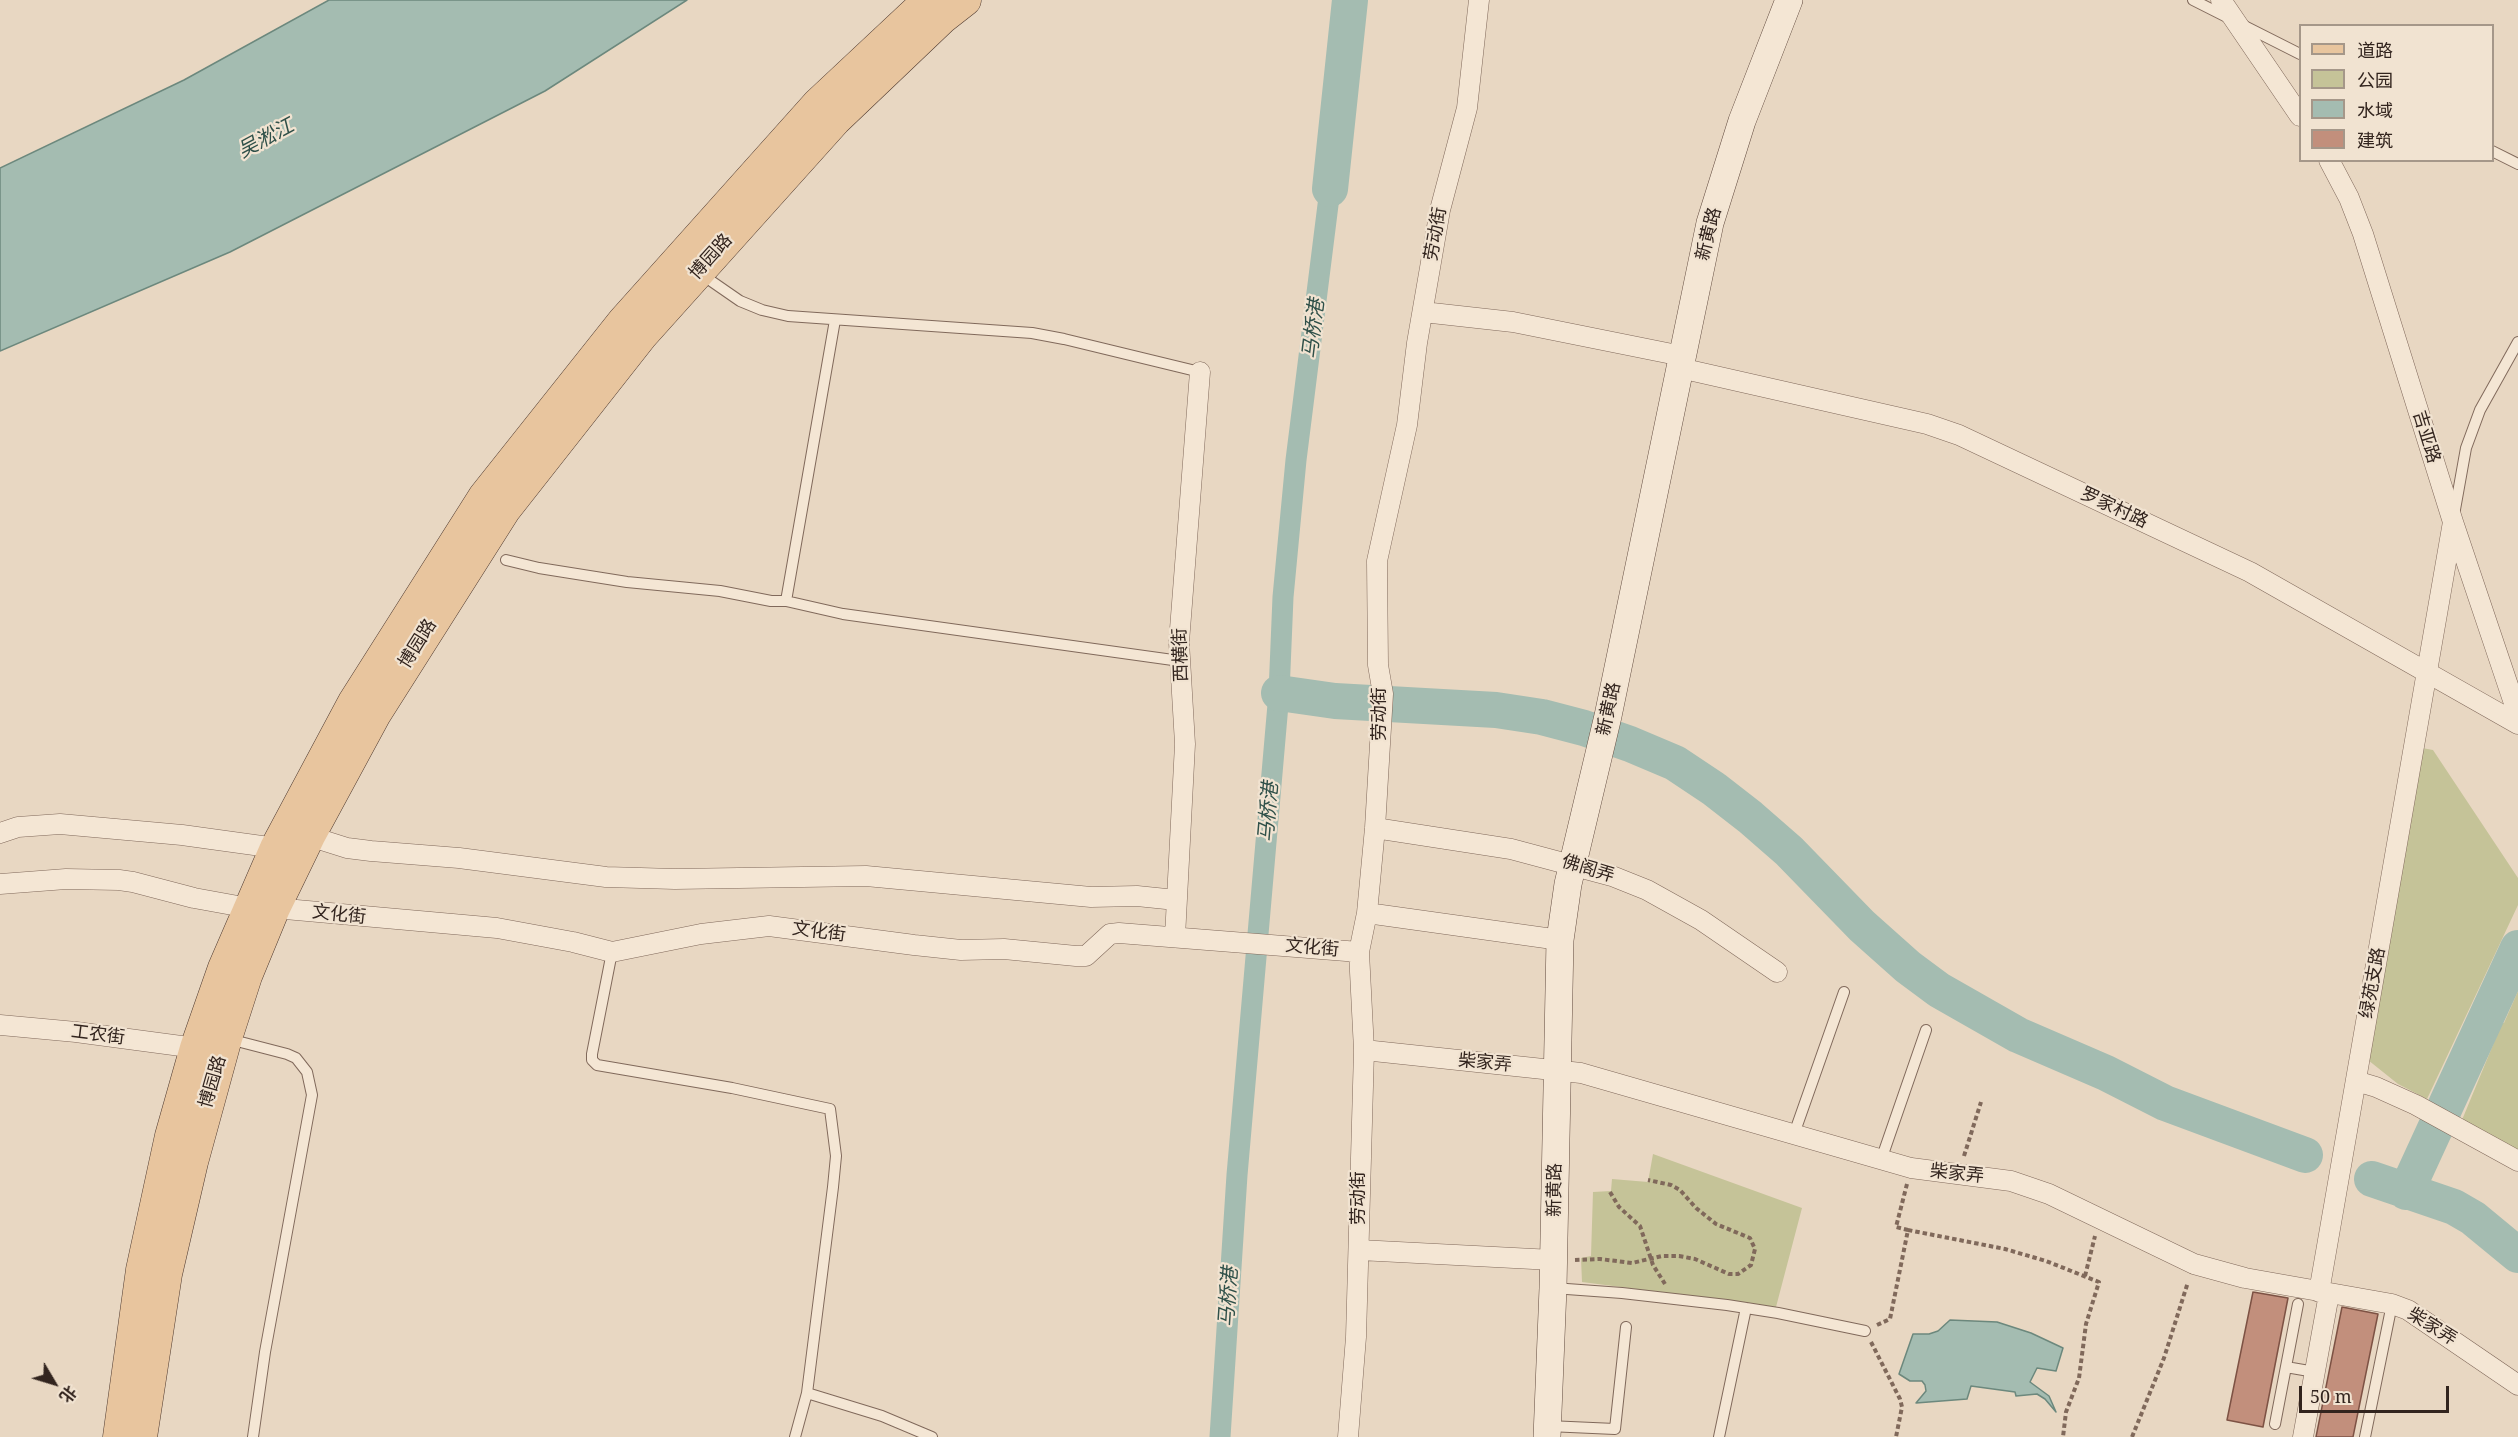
<!DOCTYPE html>
<meta charset="utf-8">
<style>
body{margin:0}
#map{position:relative;width:2518px;height:1437px;overflow:hidden;background:#e8d7c2;font-family:"Noto Serif","Noto Sans SC",serif}
canvas{display:block}
.legend{position:absolute;left:2299px;top:24px;width:195px;height:138px;box-sizing:border-box;background:#f1e3d1;border:2px solid #a59789;margin:0;padding:8px 10px;list-style:none;font-size:18px;color:#32241e}
.legend li{display:flex;align-items:center;gap:12px;height:30px}
.legend b{width:30px;border:2px solid #a59789}
.north{position:absolute;left:24px;top:1353px;width:60px;height:60px;-webkit-text-stroke:4px #f1e3d1;paint-order:stroke;rotate:128deg;font-size:16px;font-weight:700;line-height:24px;text-align:center;color:#32241e}
.north::after{content:'';display:block;margin:auto;width:21px;height:27px;background:#32241e;clip-path:polygon(50% 0,100% 100%,50% 72%,0 100%)}
.scale{position:absolute;left:2299px;top:1386px;width:150px;height:27px;box-sizing:border-box;border:3px solid #32241e;border-top:0;padding-left:8px;font-size:18px;line-height:21px;white-space:nowrap;color:#32241e;-webkit-text-stroke:4px #f1e3d1;paint-order:stroke}
</style>
<div id="map">
<canvas width="2518" height="1437"></canvas>
<ul class="legend">
<li><b style="height:8px;background:#e8c59e"></b>道路</li>
<li><b style="height:16px;background:#c5c398"></b>公园</li>
<li><b style="height:16px;background:#a4bcb1"></b>水域</li>
<li><b style="height:16px;background:#c28f7c"></b>建筑</li>
</ul>
<div class="north">北</div>
<div class="scale">50 m</div>
</div>
<script>
const ctx = document.querySelector('canvas').getContext('2d');
ctx.lineJoin = 'round';
function fill(path, color) { ctx.fillStyle = color; ctx.fill(path, 'evenodd'); }
const shape = rows => new Path2D(rows.map(r => 'M' + r).join(''));
function strokePath(path, color, width, dash) { ctx.strokeStyle = color; ctx.lineWidth = width; ctx.lineCap = dash ? 'butt' : 'round'; ctx.setLineDash(dash || []); ctx.stroke(path); }
function write(font, color, halo, rows, align = 'center') {
  ctx.font = font + ' "Noto Serif","Noto Sans SC",serif'; ctx.lineWidth = 4.5; ctx.setLineDash([]); ctx.textBaseline = 'middle'; ctx.strokeStyle = halo; ctx.fillStyle = color; for (const [text, x, y, turn = 0] of rows) {
    ctx.save(); ctx.translate(x, y); ctx.rotate((+turn || 0) * Math.PI / 180); ctx.textAlign = isNaN(turn) ? turn : align; if (halo) ctx.strokeText(text, 0, 0); ctx.fillText(text, 0, 0); ctx.restore();
  }
}
fill(shape([
 [2422,748,2433,750,2518,878,2518,905,2427,1099,2398,1084,2368,1060],
 [2518,991,2518,1150,2462,1120,2502,1023,2504,1023],
 [1653,1154,1802,1208,1776,1307,1582,1282,1581,1258,1591,1256,1593,1192,1611,1191,1612,1179,1648,1182]
]), '#c5c398');
const water = shape([
 [329,0,687,0,545,91,230,252,0,351,0,168,184,80,329,0],
 [1950,1320,1997,1322,2031,1333,2063,1348,2056,1371,2037,1368,2030,1382,2049,1396,2056,1412,2045,1399,2037,1394,2016,1396,2015,1392,1971,1386,1967,1399,1916,1403,1926,1391,1925,1385,1922,1381,1910,1381,1899,1374,1913,1334,1929,1334,1938,1331,1950,1320]
]);
fill(water, '#a4bcb1');
strokePath(water, '#6c887d', 1.5);
strokePath(shape([
 [1220,1437,1237,1175,1279,693,1283,597,1296,460,1330,189]
]), '#a4bcb1', 21);
strokePath(shape([
 [1330,189,1350,0],
 [1279,693,1335,701,1496,710,1542,717,1584,728,1630,744,1675,763,1714,789,1750,817,1789,851,1862,926,1908,967,1939,990,2018,1035,2106,1073,2165,1103,2305,1155],
 [2372,1179,2454,1207,2473,1218,2518,1255],
 [2406,1192,2518,948]
]), '#a4bcb1', 36);
const building = shape([
 [2253,1292,2288,1298,2263,1427,2227,1420,2253,1292],
 [2342,1307,2378,1314,2353,1437,2316,1437,2342,1307]
]);
fill(building, '#c28f7c');
strokePath(building, '#7d5244', 1.5);
const lane = shape([
 [2193,0,2300,54],
 [2492,151,2518,164],
 [701,274,740,301,762,310,788,316,1032,333,1064,339,1200,372],
 [2454,515,2466,448,2480,410,2518,342],
 [506,560,539,568,627,582,720,591,771,601,786,601,835,320],
 [786,601,843,614,1180,661],
 [612,952,592,1054,592,1060,597,1065,732,1088,830,1109,836,1156,833,1187,807,1393,795,1437],
 [229,1039,287,1054,296,1058,307,1072,312,1095,265,1352,253,1437],
 [1794,1134,1844,992],
 [1881,1160,1926,1030],
 [1553,1288,1622,1293,1727,1305,1778,1313,1865,1331],
 [2286,1367,2315,1372],
 [807,1393,882,1416,932,1437],
 [2275,1424,2298,1304],
 [1548,1426,1615,1429,1626,1327],
 [1719,1437,1746,1308],
 [2365,1437,2392,1304]
]);
const street = shape([
 [2221,0,2300,116],
 [2329,160,2349,198,2363,234,2453,522,2518,715],
 [1423,312,1513,322,1682,356],
 [1680,368,1927,424,1959,435,2250,572,2518,724],
 [1375,828,1511,849,1612,876,1647,890,1701,920,1777,972],
 [0,833,18,827,60,824,182,835,276,848],
 [309,836,347,848,371,851,459,858,606,877,675,879,866,876,1091,897,1137,896,1176,900],
 [0,884,66,879,119,880,133,882,194,898,249,908],
 [274,908,497,928,573,942,612,952,701,934,769,926,914,945,961,950,1004,949,1076,956,1086,956,1110,934,1119,933,1359,952],
 [1367,913,1560,940],
 [1175,937,1185,744,1179,642,1200,372],
 [0,1025,76,1032,196,1048],
 [1364,1050,1581,1073,1911,1168,2011,1181,2049,1194,2194,1264,2245,1278,2392,1304,2408,1310,2518,1385],
 [2356,1081,2376,1087,2416,1105,2518,1161],
 [1359,1250,1553,1260],
 [2319,1292,2453,522],
 [1348,1437,1356,1337,1364,1050,1359,952,1367,913,1375,828,1383,694,1378,665,1377,561,1407,425,1417,343,1440,210,1467,108,1479,0],
 [2303,1437,2329,1294]
]);
const secondary = shape([
 [1547,1437,1553,1288,1560,940,1568,884,1608,716,1710,223,1742,121,1789,0]
]);
const primary = shape([
 [119,1437,142,1270,171,1136,196,1048,224,968,276,848,354,702,484,497,623,322,818,104,929,0],
 [141,1437,166,1274,192,1162,226,1038,246,976,274,908,309,836,375,714,505,509,641,336,835,120,942,18,965,0]
]);
strokePath(lane, '#80695b', 12);
strokePath(street, '#80695b', 21);
strokePath(secondary, '#624b3f', 28);
strokePath(primary, '#4e392f', 33);
strokePath(shape([
 [1964,1156,1981,1102],
 [1907,1184,1896,1227,1908,1230],
 [1610,1192,1619,1207,1640,1226,1653,1265,1665,1284],
 [1575,1260,1600,1259,1632,1263,1662,1256,1679,1256,1695,1259,1729,1274,1738,1274,1751,1265,1755,1249,1750,1238,1716,1224,1696,1208,1680,1190,1671,1185,1648,1180],
 [2085,1276,2095,1236],
 [1877,1325,1890,1319,1908,1230,2005,1249,2046,1261,2099,1282,2086,1324,2079,1378,2066,1412,2063,1437],
 [1871,1342,1900,1399,1902,1407,1896,1437],
 [2132,1437,2164,1358,2188,1282]
]), '#80695b', 4, [4.5, 3]);
strokePath(lane, '#f4e6d4', 10);
strokePath(street, '#f4e6d4', 20);
strokePath(secondary, '#f4e6d4', 27);
strokePath(primary, '#e8c59e', 32);
write('18px', '#32241e', '#f1e3d1', [
 ["劳动街",1436,234,-80],
 ["新黄路",1709,234,-76],
 ["博园路",711,257,-48],
 ["吉亚路",2426,437,73],
 ["罗家村路",2114,508,25],
 ["博园路",418,644,-58],
 ["西横街",1181,655,-92],
 ["新黄路",1609,709,-78],
 ["劳动街",1380,714,-90],
 ["佛阁弄",1588,869,17],
 ["文化街",339,915,6],
 ["文化街",819,932,7],
 ["文化街",1312,948,5],
 ["绿苑支路",2373,983,-80],
 ["工农街",98,1035,7],
 ["柴家弄",1485,1063,5],
 ["博园路",213,1082,-74],
 ["柴家弄",1957,1174,6],
 ["新黄路",1555,1190,-89],
 ["劳动街",1359,1198,-90],
 ["柴家弄",2432,1327,32]
]);
write('italic 20px', '#2f5049', '#f1e3d1', [
 ["吴淞江",266,139,-28],
 ["马桥港",1314,329,-83],
 ["马桥港",1269,812,-85],
 ["马桥港",1229,1297,-86]
]);
</script>
